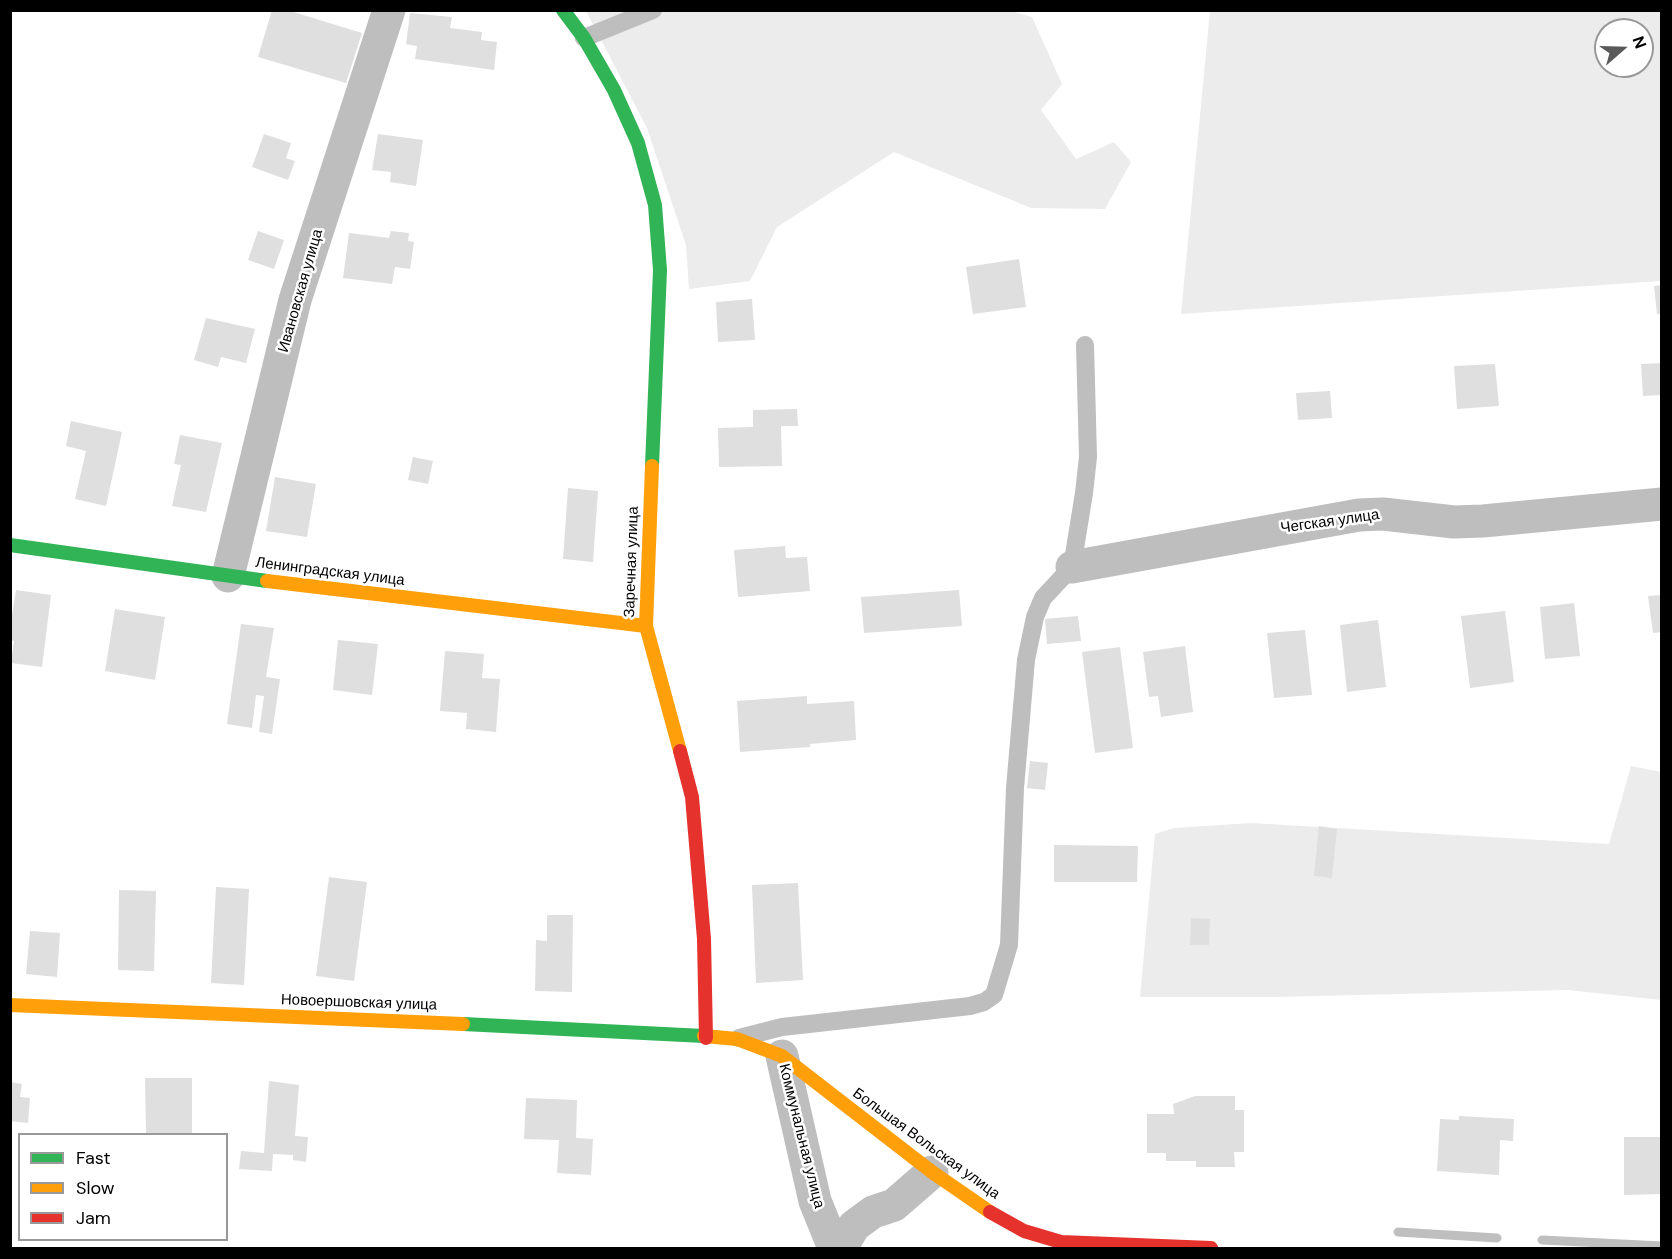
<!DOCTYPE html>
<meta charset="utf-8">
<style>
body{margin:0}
#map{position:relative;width:1672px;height:1259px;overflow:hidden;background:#fff;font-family:"DM Sans",sans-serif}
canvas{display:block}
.frame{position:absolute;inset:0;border:12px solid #000;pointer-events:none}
.legend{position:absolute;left:18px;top:1133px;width:210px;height:108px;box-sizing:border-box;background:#fff;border:2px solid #999;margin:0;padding:8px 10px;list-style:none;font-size:18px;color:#000}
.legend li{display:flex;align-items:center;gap:12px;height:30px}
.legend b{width:30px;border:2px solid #999}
.north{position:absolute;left:1594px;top:18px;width:60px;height:60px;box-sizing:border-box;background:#fff;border:2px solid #999;border-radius:50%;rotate:70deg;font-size:16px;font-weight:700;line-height:24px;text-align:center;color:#000}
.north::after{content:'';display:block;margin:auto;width:21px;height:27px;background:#595959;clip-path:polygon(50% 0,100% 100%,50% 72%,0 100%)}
</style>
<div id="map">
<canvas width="1672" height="1259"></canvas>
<div class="frame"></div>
<ul class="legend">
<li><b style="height:8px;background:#30b455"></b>Fast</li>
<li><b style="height:8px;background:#ff9f0a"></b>Slow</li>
<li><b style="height:8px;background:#e5322d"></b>Jam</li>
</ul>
<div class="north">N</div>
</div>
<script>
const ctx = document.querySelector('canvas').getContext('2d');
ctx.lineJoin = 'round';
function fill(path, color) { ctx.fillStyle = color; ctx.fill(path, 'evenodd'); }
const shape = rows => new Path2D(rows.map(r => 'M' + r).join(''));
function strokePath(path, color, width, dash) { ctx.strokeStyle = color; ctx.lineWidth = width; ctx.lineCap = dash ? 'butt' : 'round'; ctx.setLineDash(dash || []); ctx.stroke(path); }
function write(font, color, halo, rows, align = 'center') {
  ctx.font = font + ' "DM Sans",sans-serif'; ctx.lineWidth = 5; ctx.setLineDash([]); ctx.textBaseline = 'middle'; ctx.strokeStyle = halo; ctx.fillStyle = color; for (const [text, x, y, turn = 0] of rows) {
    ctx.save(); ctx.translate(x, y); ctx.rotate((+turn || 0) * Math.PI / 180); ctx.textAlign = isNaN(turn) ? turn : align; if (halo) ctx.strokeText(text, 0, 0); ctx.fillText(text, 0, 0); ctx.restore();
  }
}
fill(shape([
 [586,11,1011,11,1032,17,1062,84,1041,110,1076,159,1114,142,1131,162,1105,209,1031,208,894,152,777,227,750,281,689,289,686,245,647,128],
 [1210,11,1661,11,1661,281,1181,314],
 [1606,30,1642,30,1642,66,1606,66],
 [1631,766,1661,772,1661,1000,1568,990,1273,997,1140,997,1155,834,1174,828,1251,823,1609,844]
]), '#ececec');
strokePath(shape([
 [1398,1232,1497,1238],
 [1542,1240,1662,1246]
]), '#bfbfbf', 9);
fill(shape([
 [272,10,287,10,362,33,346,83,258,57],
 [410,13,452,17,450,28,482,32,481,40,497,42,494,70,415,59,417,46,406,44],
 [264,134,291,143,286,158,295,161,288,180,252,167],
 [378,134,423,140,416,186,390,182,391,172,372,170],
 [258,231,284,240,274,269,248,260],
 [391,231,409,233,408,241,414,242,410,269,395,267,392,284,343,278,349,233,389,238],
 [1019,259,1026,307,973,314,966,267],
 [1662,285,1662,314,1657,314,1654,286],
 [752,299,755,340,718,342,716,302],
 [206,318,255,329,246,363,221,357,218,367,194,360],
 [1662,363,1662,395,1643,396,1641,364],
 [1495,364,1499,406,1457,409,1454,366],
 [1330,391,1332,418,1298,420,1296,393],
 [797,409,798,426,781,426,782,466,719,467,718,428,753,427,753,410],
 [71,421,122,432,106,506,75,499,86,451,66,446],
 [180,435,222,443,206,512,172,506,181,465,174,464],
 [413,457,433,461,428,484,408,480],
 [275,477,316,484,307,537,266,531],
 [568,488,598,491,593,562,563,559],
 [785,546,786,558,807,557,810,591,738,597,734,550],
 [16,590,51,595,42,667,11,663,14,641,10,640,10,629],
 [959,590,962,626,864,633,861,597],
 [1662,595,1662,632,1653,633,1648,596],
 [1574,603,1580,656,1545,659,1540,607],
 [115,609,165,617,155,680,105,671],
 [1505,611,1514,682,1470,688,1461,616],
 [1078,616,1081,641,1047,644,1045,619],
 [1378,620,1386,687,1347,692,1340,625],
 [241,624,274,628,266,677,280,679,272,734,259,732,264,696,256,695,252,728,227,724],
 [1305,630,1312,695,1274,698,1267,633],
 [338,640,378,644,372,695,333,690],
 [1185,646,1193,712,1161,717,1158,696,1149,697,1143,652],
 [1120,647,1133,748,1095,753,1082,652],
 [445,651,484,654,482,678,500,679,496,732,466,729,467,713,440,711],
 [807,696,807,704,854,701,856,740,810,744,810,747,740,752,737,701],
 [1030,761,1048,763,1045,790,1027,788],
 [1319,826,1337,829,1332,878,1314,876],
 [1054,845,1138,846,1137,882,1054,882],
 [329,877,367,882,354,981,316,976],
 [798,883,803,980,756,983,752,885],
 [216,887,249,889,244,985,211,983],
 [119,890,156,891,154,971,118,970],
 [547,915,573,915,572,992,535,991,536,940,547,941],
 [1191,918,1210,919,1209,945,1190,945],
 [30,931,60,933,57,977,26,974],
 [145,1078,192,1078,192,1134,146,1134],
 [269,1081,299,1085,295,1136,308,1137,306,1162,293,1160,293,1155,273,1154,272,1171,239,1169,241,1151,264,1153],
 [10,1082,22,1084,20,1097,30,1098,28,1123,10,1121],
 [1195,1096,1235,1096,1235,1110,1244,1110,1244,1152,1234,1152,1235,1167,1196,1167,1196,1161,1166,1161,1166,1153,1147,1153,1147,1114,1174,1114,1173,1104],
 [526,1098,577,1100,576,1138,593,1139,591,1175,557,1173,559,1140,524,1139],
 [1459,1116,1514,1119,1513,1141,1500,1140,1499,1175,1437,1171,1440,1119,1459,1120],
 [1624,1137,1662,1137,1662,1194,1624,1195]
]), '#dfdfdf');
strokePath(shape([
 [584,38,653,10],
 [739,1038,782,1027,970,1006,984,1002,994,995,1009,945,1015,788,1026,660,1035,617,1043,598,1072,567,1084,493,1088,457,1085,345]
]), '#bebebe', 18);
strokePath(shape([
 [1072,567,1359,515,1383,514,1454,522,1483,521,1662,504],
 [228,576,295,300,389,10],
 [782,1056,815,1201,834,1248],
 [841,1248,854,1226,873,1212,894,1205,932,1172]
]), '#bebebe', 33);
strokePath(shape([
 [563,10,584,38,614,90,638,143,655,205,660,270,652,466],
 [10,545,267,581],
 [463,1024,704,1036]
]), '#30b455', 14);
strokePath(shape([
 [652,466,646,626,680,751],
 [267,581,646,626],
 [10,1005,463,1024],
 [704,1036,737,1039,782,1056,932,1172,990,1212]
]), '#ff9f0a', 14);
strokePath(shape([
 [680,751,692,797,704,939,706,1038],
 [990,1212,1024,1231,1061,1242,1211,1248]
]), '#e5322d', 14);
write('15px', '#000', '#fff', [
 ["Ивановская улица",301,291,-74],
 ["Чегская улица",1330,522,-8],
 ["Заречная улица",632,562,-88],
 ["Ленинградская улица",330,572,7],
 ["Новоершовская улица",359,1003,2],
 ["Коммунальная улица",801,1136,76],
 ["Большая Вольская улица",926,1144,36]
]);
</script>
